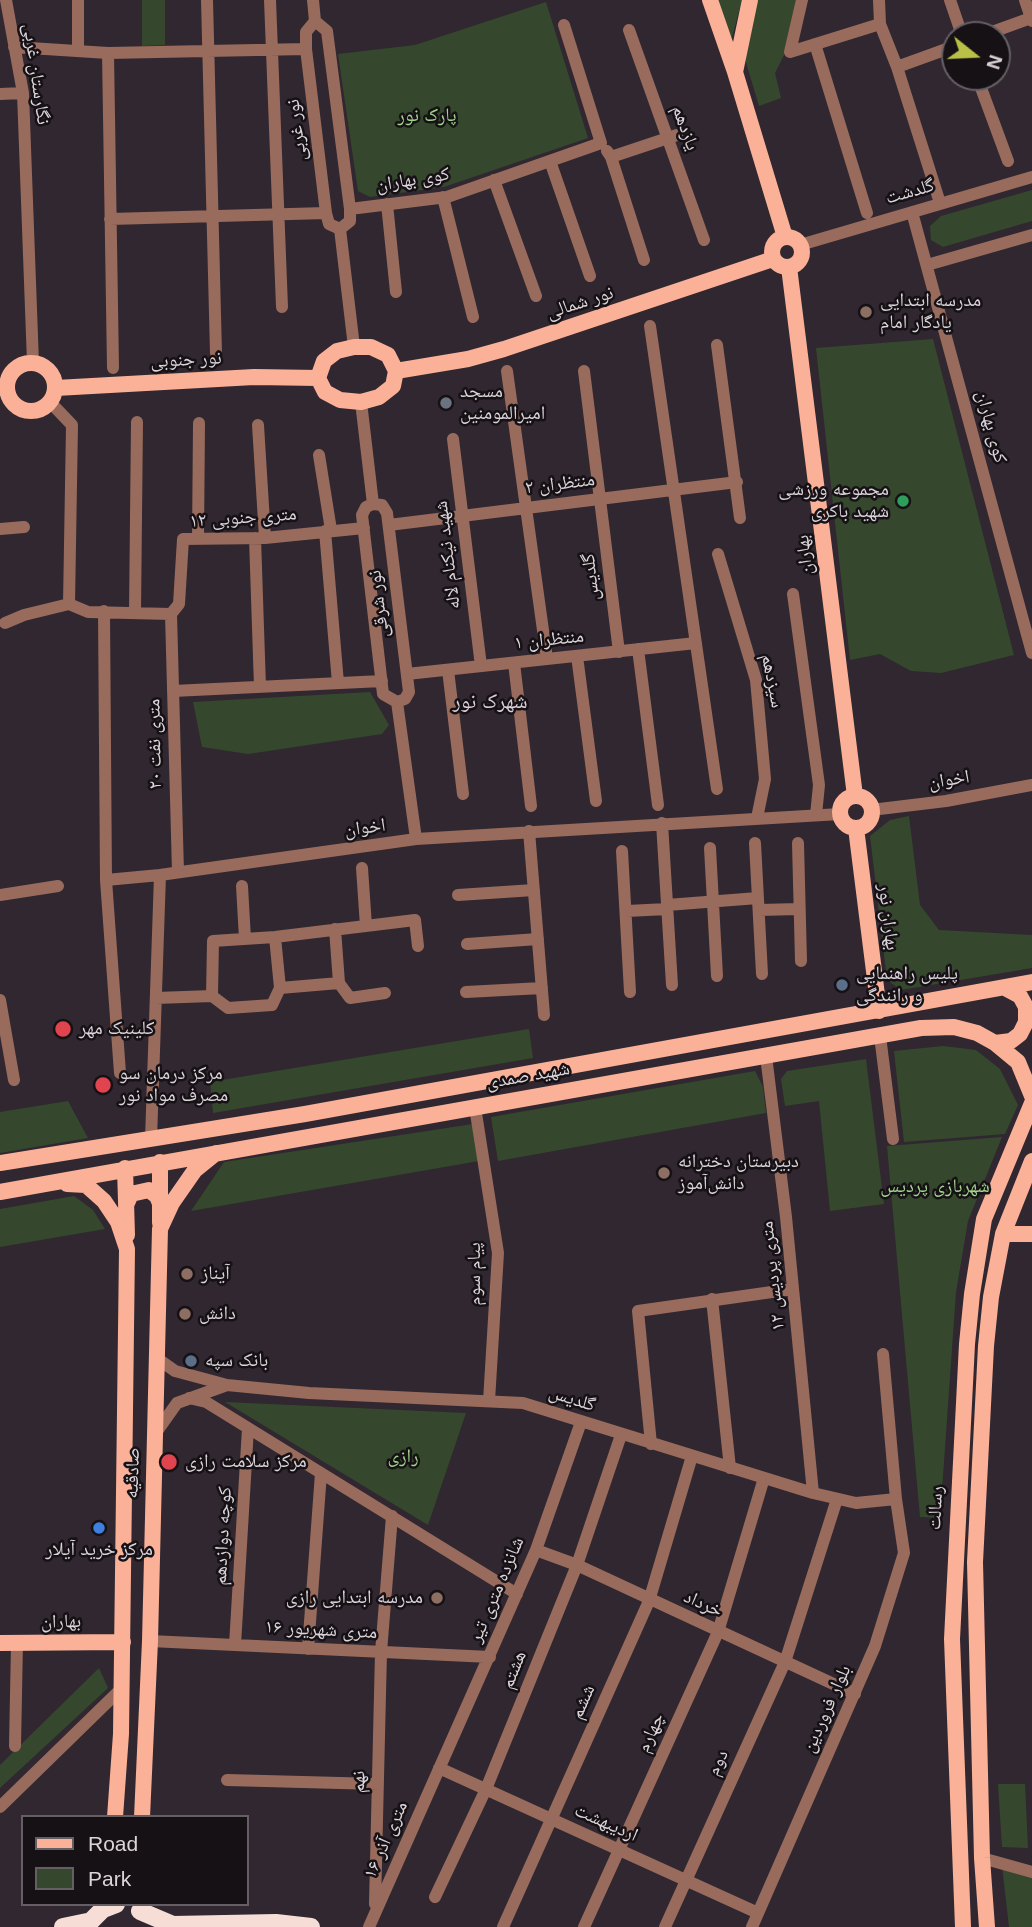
<!DOCTYPE html>
<meta charset="utf-8">
<style>
body{margin:0}
#map{position:relative;width:1032px;height:1927px;overflow:hidden;background:#302730;font-family:Arial,sans-serif}
canvas{display:block}
.legend{position:absolute;left:21px;top:1815px;width:228px;height:91px;box-sizing:border-box;background:#161115;border:2px solid #655f64;margin:0;padding:9px 12px;list-style:none;font-size:21px;color:#dbd5db}
.legend li{display:flex;align-items:center;gap:14px;height:35px}
.legend b{width:35px;border:2px solid #655f64}
.north{position:absolute;left:941px;top:21px;width:70px;height:70px;box-sizing:border-box;background:#161115;border:2px solid #655f64;border-radius:50%;rotate:108deg;font-size:19px;font-weight:700;line-height:28px;text-align:center;color:#dbd5db}
.north::after{content:'';display:block;margin:auto;width:24px;height:32px;background:#bac045;clip-path:polygon(50% 0,100% 100%,50% 72%,0 100%)}
</style>
<div id="map">
<canvas width="1032" height="1927"></canvas>
<ul class="legend">
<li><b style="height:9px;background:#fbb197"></b>Road</li>
<li><b style="height:19px;background:#35482d"></b>Park</li>
</ul>
<div class="north">N</div>
</div>
<script>
const ctx = document.querySelector('canvas').getContext('2d');
ctx.lineJoin = 'round';
function fill(path, color) { ctx.fillStyle = color; ctx.fill(path, 'evenodd'); }
const shape = rows => new Path2D(rows.map(r => 'M' + r).join(''));
function strokePath(path, color, width, dash) { ctx.strokeStyle = color; ctx.lineWidth = width; ctx.lineCap = dash ? 'butt' : 'round'; ctx.setLineDash(dash || []); ctx.stroke(path); }
function write(font, color, halo, rows, align = 'center') {
  ctx.font = font + ' Arial,"Noto Naskh Arabic",sans-serif'; ctx.lineWidth = 5; ctx.setLineDash([]); ctx.textBaseline = 'middle'; ctx.strokeStyle = halo; ctx.fillStyle = color; for (const [text, x, y, turn = 0] of rows) {
    ctx.save(); ctx.translate(x, y); ctx.rotate((+turn || 0) * Math.PI / 180); ctx.textAlign = isNaN(turn) ? turn : align; if (halo) ctx.strokeText(text, 0, 0); ctx.fillText(text, 0, 0); ctx.restore();
  }
}
fill(shape([
 [142,0,165,0,165,45,142,46],
 [716,0,742,0,730,45],
 [757,0,798,0,786,51,775,73,781,98,759,106,745,59],
 [546,2,588,138,444,187,370,197,358,191,338,54,415,45],
 [1032,190,1032,221,943,247,931,240,930,226,941,216],
 [933,339,1014,655,941,673,911,671,880,654,850,660,816,348],
 [370,692,389,725,382,734,248,754,202,747,193,702],
 [909,816,920,905,939,930,1032,935,1032,968,901,990,887,980,870,836,890,820],
 [529,1029,533,1058,213,1113,210,1082],
 [943,1046,976,1050,1000,1069,1018,1105,1005,1134,904,1142,894,1051],
 [866,1059,884,1204,830,1211,819,1101,785,1106,781,1079,787,1071],
 [755,1071,763,1087,766,1113,498,1161,491,1117],
 [68,1101,88,1138,0,1153,0,1112],
 [473,1124,479,1161,191,1211,224,1162],
 [1002,1137,968,1221,956,1292,940,1518,920,1517,887,1146],
 [74,1196,93,1210,105,1229,0,1247,0,1209],
 [225,1402,466,1413,428,1525],
 [99,1668,108,1688,0,1788,0,1765],
 [998,1784,1025,1784,1028,1848,1002,1847],
 [1002,1866,1032,1876,1032,1927,1009,1927]
]), '#35482d');
strokePath(shape([
 [6,0,23,93,33,363],
 [78,0,78,51],
 [207,0,216,353],
 [270,0,282,307],
 [313,0,315,21,306,32,306,49,326,213,329,224,340,229],
 [802,0,790,52,880,24],
 [879,0,880,24,897,67,940,203],
 [950,0,962,35],
 [1025,0,1032,21],
 [315,21,327,31,350,209,350,221,340,229],
 [629,30,704,240],
 [984,35,1031,18],
 [815,44,867,213],
 [14,47,108,53,306,49],
 [108,53,113,368],
 [897,67,955,46],
 [977,77,1008,161],
 [0,94,23,93],
 [607,151,611,157,677,135],
 [611,157,644,260],
 [550,161,590,276],
 [494,180,536,296],
 [443,197,473,317],
 [387,204,396,292],
 [350,209,447,197,601,143,564,25],
 [912,212,1032,653],
 [110,219,326,213],
 [340,229,354,347],
 [800,245,1032,177],
 [927,265,1032,235],
 [650,326,717,789],
 [717,345,740,518],
 [507,371,547,659],
 [584,371,619,652],
 [50,402,72,425,69,604],
 [361,402,373,504],
 [258,425,265,538],
 [453,439,481,666],
 [319,455,331,530],
 [373,504,382,505,387,513,409,692,405,699,397,702,383,694,362,515,366,507,373,504],
 [389,525,737,482],
 [0,529,24,527],
 [325,531,338,683],
 [255,538,260,687],
 [198,539,199,423],
 [718,554,756,680,765,779,757,818],
 [793,594,819,785,816,815],
 [104,611,106,880,160,875],
 [135,612,137,422],
 [171,614,178,872],
 [5,623,24,615,69,604,88,612,171,614,179,604,183,539,265,538,364,528],
 [638,649,658,805],
 [577,656,596,801],
 [514,663,531,806],
 [448,670,463,794],
 [407,674,696,643],
 [173,691,382,681],
 [397,702,416,839],
 [871,810,946,801,1032,785],
 [662,823,672,985],
 [529,831,544,1015],
 [755,843,762,974],
 [798,843,801,961],
 [710,848,717,976],
 [622,851,630,992],
 [362,868,366,926],
 [106,880,120,1073],
 [242,886,245,939],
 [0,895,58,886],
 [458,895,534,890],
 [667,905,758,898],
 [759,910,799,909],
 [627,911,667,909],
 [335,929,339,983,350,998,385,993],
 [467,944,538,939],
 [280,988,339,983],
 [466,992,542,988],
 [212,996,213,941,275,937,415,920,418,946],
 [156,998,212,996,228,1008,272,1005,280,988,275,937],
 [0,1000,14,1080],
 [880,1036,893,1139],
 [766,1056,786,1217,813,1493],
 [475,1107,498,1253,489,1401],
 [151,1139,160,875,416,839,840,814],
 [712,1299,730,1468],
 [158,1359,175,1371,227,1385,309,1393,523,1403,813,1493,856,1503,896,1499],
 [189,1398,206,1402,517,1594],
 [155,1434,177,1403,227,1385],
 [651,1444,638,1311,793,1289],
 [536,1550,577,1565,855,1694],
 [150,1641,490,1657],
 [235,1645,248,1428],
 [308,1649,321,1473],
 [15,1746,17,1643],
 [439,1768,758,1913],
 [227,1780,378,1784],
 [0,1807,122,1688],
 [982,1858,1032,1872],
 [435,1897,486,1789,577,1565,621,1435],
 [375,1904,381,1652,392,1516],
 [369,1927,536,1550,581,1422],
 [503,1927,649,1601,692,1456],
 [584,1927,718,1632,764,1478],
 [665,1927,785,1662,837,1499],
 [752,1927,875,1646,904,1553,896,1499,883,1354]
]), '#986b5c', 12);
strokePath(shape([
 [710,0,735,72,750,0],
 [735,72,785,237],
 '772 252a15 15 0 1 1 30 0a15 15 0 1 1-30 0Z',
 [789,267,855,796],
 [354,347,371,347,388,355,396,371,393,386,379,397,361,402,340,400,325,392,318,378,324,361,337,351,354,347],
 '7 387a24 24 0 1 1 48 0a24 24 0 1 1-48 0Z',
 [396,371,468,359,504,349,773,259],
 [56,388,254,377,318,378],
 '840 812a16 16 0 1 1 32 0a16 16 0 1 1-32 0Z',
 [856,828,879,1011],
 [995,1043,1011,1041,1020,1034,1026,1022,1026,1007,1020,996,1005,988],
 [160,1162,160,1223],
 [0,1163,305,1114,1032,982],
 [125,1168,127,1235],
 [67,1184,86,1185,104,1201,118,1222,127,1249,121,1734,115,1817],
 [0,1192,921,1028,954,1027,977,1033,995,1043,1018,1062,1032,1096],
 [127,1203,131,1194,149,1190,157,1196,161,1206],
 [1003,1234,1032,1234],
 [0,1643,123,1642],
 [142,1817,150,1641,160,1229,172,1203,195,1170,216,1153],
 [963,1927,952,1639,967,1344,972,1294,984,1219,1032,1103],
 [987,1927,982,1858,975,1562,986,1346,991,1297,1003,1234,1032,1161]
]), '#fbb197', 16);
strokePath(shape([
 [140,1911,173,1925,276,1923,311,1927],
 [63,1927,87,1922],
 [85,1927,103,1909,116,1904]
]), '#f6ded7', 18);
for (const [x, y, r, color] of [
 [866,312,7,"#8d6e63"],
 [446,403,7,"#6b7280"],
 [903,501,7,"#2e9e5b"],
 [842,985,7,"#5c6f8a"],
 [63,1029,9,"#e0444e"],
 [103,1085,9,"#e0444e"],
 [664,1173,7,"#8d6e63"],
 [187,1274,7,"#8d6e63"],
 [185,1314,7,"#8d6e63"],
 [191,1361,7,"#5c6f8a"],
 [169,1462,9,"#e0444e"],
 [99,1528,7,"#3f7fe0"],
 [437,1598,7,"#8d6e63"]
]) { const dot = new Path2D(); dot.arc(x, y, r, 0, 2 * Math.PI); ctx.fillStyle = color; ctx.fill(dot); strokePath(dot, '#161115', 2.5); }
write('19px', '#dbd5db', '#161115', [
 ["نگارستان غربی",36,74,82],
 ["یازدهم",685,128,70],
 ["نور غربی",297,130,-97],
 ["کوی بهاران",413,180,-9],
 ["گلدشت",910,192,-16],
 ["نور شمالی",580,303,-18],
 ["نور جنوبی",186,360,-3],
 ["کوی بهاران",991,427,75],
 ["منتظران ۲",560,484,-7],
 ["۱۲ متری جنوبی",243,518,-4],
 ["شهید نیکنام لاله",448,555,-97],
 ["بهاران",805,555,-97],
 ["گلدیس",591,577,-96],
 ["نور شرقی",379,604,-97],
 ["منتظران ۱",549,640,-6],
 ["سیزدهم",772,681,79],
 ["۲۰ متری نفت",155,744,-91],
 ["اخوان",949,780,-9],
 ["اخوان",365,828,-8],
 ["بهاران نور",888,917,83],
 ["شهید صمدی",528,1076,-10],
 ["پیام سوم",475,1274,-90],
 ["۱۲ متری پردیس",773,1276,-96],
 ["گلدیس",572,1399,18],
 ["صادقیه",133,1473,-88],
 ["رسالت",936,1508,-87],
 ["کوچه دوازدهم",223,1536,-87],
 ["شانزده متری تیر",497,1590,-67],
 ["خرداد",703,1604,24],
 ["بهاران",61,1622,-1],
 ["۱۶ متری شهریور",321,1630,3],
 ["هشتم",514,1670,-68],
 ["ششم",583,1702,-66],
 ["بلوار فروردین",827,1709,-66],
 ["چهارم",651,1733,-66],
 ["دوم",718,1763,-65],
 ["نهم",359,1782,-89],
 ["اردیبهشت",606,1823,24],
 ["۱۶ متری آذر",386,1840,-66]
]);
write('19px', '#a1d48d', '#161115', [
 ["پارک نور",427,116],
 ["شهربازی پردیس",935,1187],
 ["رازی",403,1457]
]);
write('19px', '#dbd5db', '#161115', [
 ["مدرسه ابتدایی",880,301],
 ["یادگار امام",880,323],
 ["مسجد",460,392],
 ["امیرالمومنین",460,414],
 ["مجموعه ورزشی",889,490,"right"],
 ["شهید باکری",889,512,"right"],
 ["پلیس راهنمایی",856,974],
 ["و رانندگی",856,996],
 ["کلینیک مهر",79,1029],
 ["مرکز درمان سو",119,1074],
 ["مصرف مواد نور",119,1096],
 ["دبیرستان دخترانه",678,1162],
 ["دانش‌آموز",678,1184],
 ["آیناز",201,1274],
 ["دانش",199,1314],
 ["بانک سپه",205,1361],
 ["مرکز سلامت رازی",185,1462],
 ["مرکز خرید آیلار",99,1550,"center"],
 ["مدرسه ابتدایی رازی",423,1598,"right"]
], 'left');
write('21px', '#daced9', '#161115', [
 ["شهرک نور",490,702]
]);
</script>
